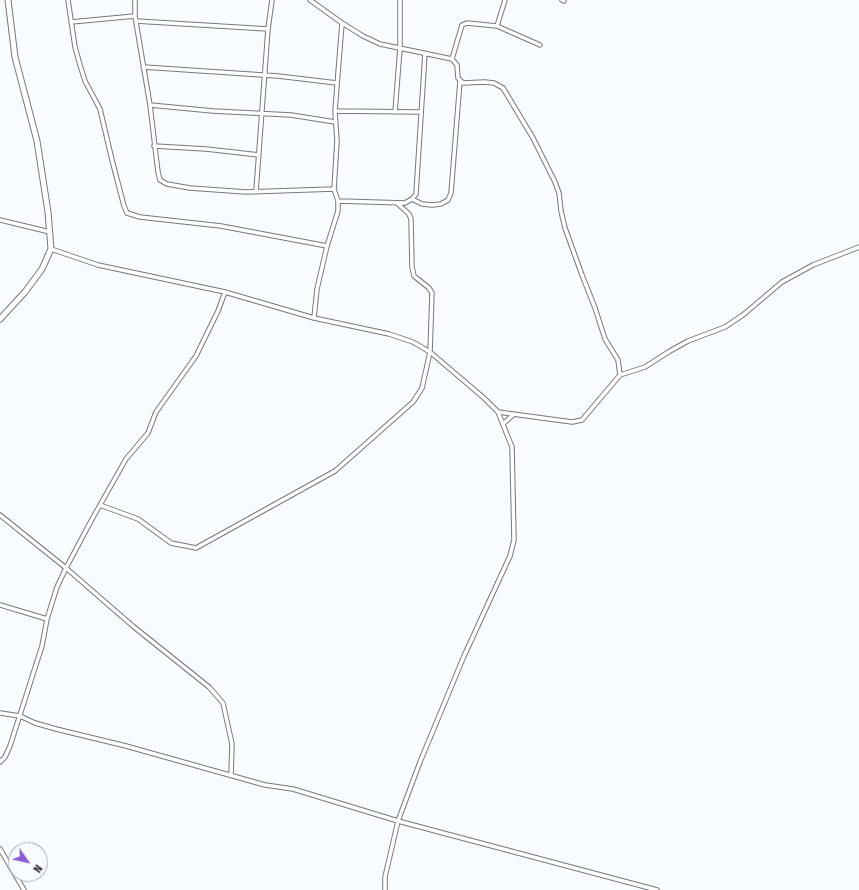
<!DOCTYPE html>
<style>
body{margin:0}
#map{position:relative;width:859px;height:890px;overflow:hidden;background:#f8fcff;font-family:"Fira Sans Condensed",sans-serif}
canvas{display:block}
.north{position:absolute;left:8px;top:842px;width:40px;height:40px;box-sizing:border-box;background:#f8fcff;border:1px solid #a8abad;border-radius:50%;rotate:124deg;font-size:11px;font-weight:700;line-height:16px;text-align:center;color:#303132}
.north::after{content:'';display:block;margin:auto;width:14px;height:18px;background:#8a5cd5;clip-path:polygon(50% 0,100% 100%,50% 72%,0 100%)}
</style>
<div id="map">
<canvas width="859" height="890"></canvas>
<div class="north">N</div>
</div>
<script>
const ctx = document.querySelector('canvas').getContext('2d');
ctx.lineJoin = 'round';
const shape = rows => new Path2D(rows.map(r => 'M' + r).join(''));
function strokePath(path, color, width, dash) { ctx.strokeStyle = color; ctx.lineWidth = width; ctx.lineCap = dash ? 'butt' : 'round'; ctx.setLineDash(dash || []); ctx.stroke(path); }
const street = shape([
 [68,0,75,47,80,65,85,81,100,109,112,160,124,206,127,213,140,217,221,226,327,246,317,289,314,318],
 [135,0,135,16,150,105,158,172,160,180,167,184,190,188,246,192,334,189,338,201,338,211,327,246],
 [310,0,342,23,363,36,380,44,452,59,457,65,458,78,463,83,484,82,494,83,503,88,533,138,555,182,559,193,561,211,565,228,582,275,595,308,605,339,618,360,620,375],
 [562,0,564,1],
 [136,21,268,29],
 [71,22,135,16],
 [497,26,505,0],
 [452,59,462,25,467,23,497,26,540,45],
 [143,67,278,76,337,83],
 [150,105,213,111,291,115,335,122],
 [335,111,421,112],
 [395,112,400,48,400,0],
 [154,146,206,149,259,155],
 [334,189,337,141,335,111,342,23],
 [256,191,268,29,272,0],
 [412,199,422,204,432,205,441,204,448,200,451,193,460,81],
 [338,201,405,203,412,199,416,194,425,53],
 [0,220,50,232],
 [51,249,98,265,225,292,314,318,389,334,413,342,430,352,484,398,498,412,572,422,582,420,620,375,645,367,670,351,688,341,725,327,743,315,782,282,813,265,859,247],
 [503,424,514,414],
 [100,505,138,519,171,543,196,548,335,471,413,402,422,388,430,352,432,293,429,288,414,276,412,267,411,219,409,214,397,203],
 [0,515,66,568,134,627,209,687,223,703,232,744,231,775],
 [0,605,47,619],
 [0,713,20,716,35,723,56,729,126,746,265,785,293,789,398,821,657,890],
 [0,762,5,757,10,746,42,646,47,619,57,587,66,568,91,521,126,459,148,433,156,412,196,356,218,311,225,292],
 [0,849,24,890],
 [385,890,385,877,398,821,420,762,464,656,510,556,514,540,512,447,498,412]
]);
const secondary = shape([
 [0,319,25,292,42,269,51,249,48,212,37,141,15,57,8,0]
]);
strokePath(street, '#76797c', 5.5);
strokePath(secondary, '#76797c', 7);
strokePath(street, '#fff', 3.5);
strokePath(secondary, '#fff', 5);
</script>
